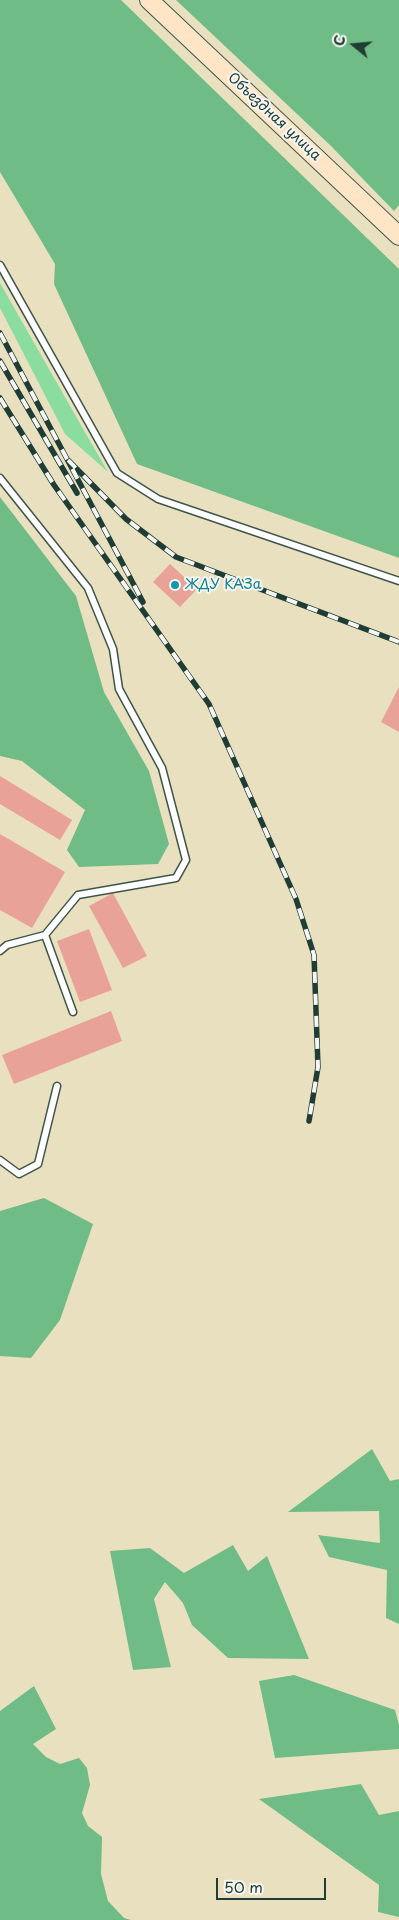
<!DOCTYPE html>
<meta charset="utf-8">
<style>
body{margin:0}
#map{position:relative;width:399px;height:1920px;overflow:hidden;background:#e9e0bf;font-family:"Playpen Sans",sans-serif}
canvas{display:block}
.north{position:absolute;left:329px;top:20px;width:50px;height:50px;-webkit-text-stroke:4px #f6f6f2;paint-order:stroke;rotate:287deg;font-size:14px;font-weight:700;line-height:20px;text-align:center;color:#1f3d34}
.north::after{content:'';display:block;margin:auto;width:18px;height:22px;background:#1f3d34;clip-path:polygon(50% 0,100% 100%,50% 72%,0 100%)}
.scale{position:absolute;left:216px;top:1878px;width:110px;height:22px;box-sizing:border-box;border:2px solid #1f3d34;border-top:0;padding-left:6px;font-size:15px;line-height:18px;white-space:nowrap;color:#1f3d34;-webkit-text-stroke:4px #f6f6f2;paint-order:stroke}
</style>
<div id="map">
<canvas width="399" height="1920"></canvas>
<div class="north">С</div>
<div class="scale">50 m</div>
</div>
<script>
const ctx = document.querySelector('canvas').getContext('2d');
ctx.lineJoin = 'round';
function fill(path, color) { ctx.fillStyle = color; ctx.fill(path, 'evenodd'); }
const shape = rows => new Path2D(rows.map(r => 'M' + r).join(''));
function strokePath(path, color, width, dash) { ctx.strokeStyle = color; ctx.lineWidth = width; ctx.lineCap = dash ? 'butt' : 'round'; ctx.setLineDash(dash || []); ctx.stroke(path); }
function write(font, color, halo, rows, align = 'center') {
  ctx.font = font + ' "Playpen Sans",sans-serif'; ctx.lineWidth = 4; ctx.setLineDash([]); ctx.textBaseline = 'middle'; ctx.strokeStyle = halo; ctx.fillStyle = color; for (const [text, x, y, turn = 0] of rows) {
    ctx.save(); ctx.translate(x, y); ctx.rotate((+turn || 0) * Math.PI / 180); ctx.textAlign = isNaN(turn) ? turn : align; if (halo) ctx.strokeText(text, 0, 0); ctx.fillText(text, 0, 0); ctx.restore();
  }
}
fill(shape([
 [0,283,82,427,108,472,65,434,0,308]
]), '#8add9f');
fill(shape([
 [0,0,121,0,399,269,399,558,137,464,54,284,55,264,0,172],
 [176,0,399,0,399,205,394,211,331,146],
 [0,497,76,596,104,692,149,771,169,844,158,864,79,867,67,850,85,810,22,761,0,756],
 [44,1198,93,1224,60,1320,31,1358,0,1356,0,1211],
 [372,1449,390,1481,399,1479,399,1624,386,1618,387,1570,329,1557,318,1535,380,1543,379,1511,288,1512],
 [233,1545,248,1571,267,1556,309,1659,228,1658,192,1625,183,1603,165,1582,154,1599,171,1667,133,1670,110,1551,150,1548,184,1573],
 [294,1675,395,1710,399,1725,399,1749,275,1758,259,1681],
 [34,1686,56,1729,33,1744,46,1757,60,1764,79,1758,87,1768,90,1785,82,1813,88,1826,102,1837,101,1874,108,1901,124,1918,131,1920,0,1920,0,1711],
 [361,1784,379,1815,399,1811,399,1917,378,1912,379,1885,259,1799]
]), '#6fbc86');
fill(shape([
 [170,564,197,589,180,607,153,582],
 [399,687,399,732,381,722],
 [0,776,72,820,60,840,0,804],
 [0,834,65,872,32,928,0,910],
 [113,893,147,956,123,968,89,906],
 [89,929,112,990,80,1002,57,941],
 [111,1011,122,1041,14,1084,2,1055]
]), '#e9a298');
const lane = shape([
 [0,265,117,473,158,499,399,581],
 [0,478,88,588,113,649,119,689,162,768,186,860,176,878,78,895,45,935,7,945,0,951],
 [45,935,73,1012],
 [0,1160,19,1174,38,1164,57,1086]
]);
const secondary = shape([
 [149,0,399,236]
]);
strokePath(lane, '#3d5549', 9);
strokePath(secondary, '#3d5549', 20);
strokePath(lane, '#fff', 6);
strokePath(secondary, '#fde5c5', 18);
const rail = shape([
 [0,333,143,602],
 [0,361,77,493],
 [0,398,54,485,209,704,296,899,314,955,318,1067,309,1121],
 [68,460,126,519,176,557,399,642]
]);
strokePath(rail, '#1f3d34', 5.5);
strokePath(rail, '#f6f6f2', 4, [11]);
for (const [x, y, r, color] of [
 [175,585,5,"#0f9aa8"]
]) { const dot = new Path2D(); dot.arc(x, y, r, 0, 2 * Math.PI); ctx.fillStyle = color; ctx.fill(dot); strokePath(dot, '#f6f6f2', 2); }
write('14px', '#1f3d34', '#f6f6f2', [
 ["Объездная улица",274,117,43]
]);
write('14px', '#0d838f', '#f6f6f2', [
 ["ЖДУ КАЗа",185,585]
], 'left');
</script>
